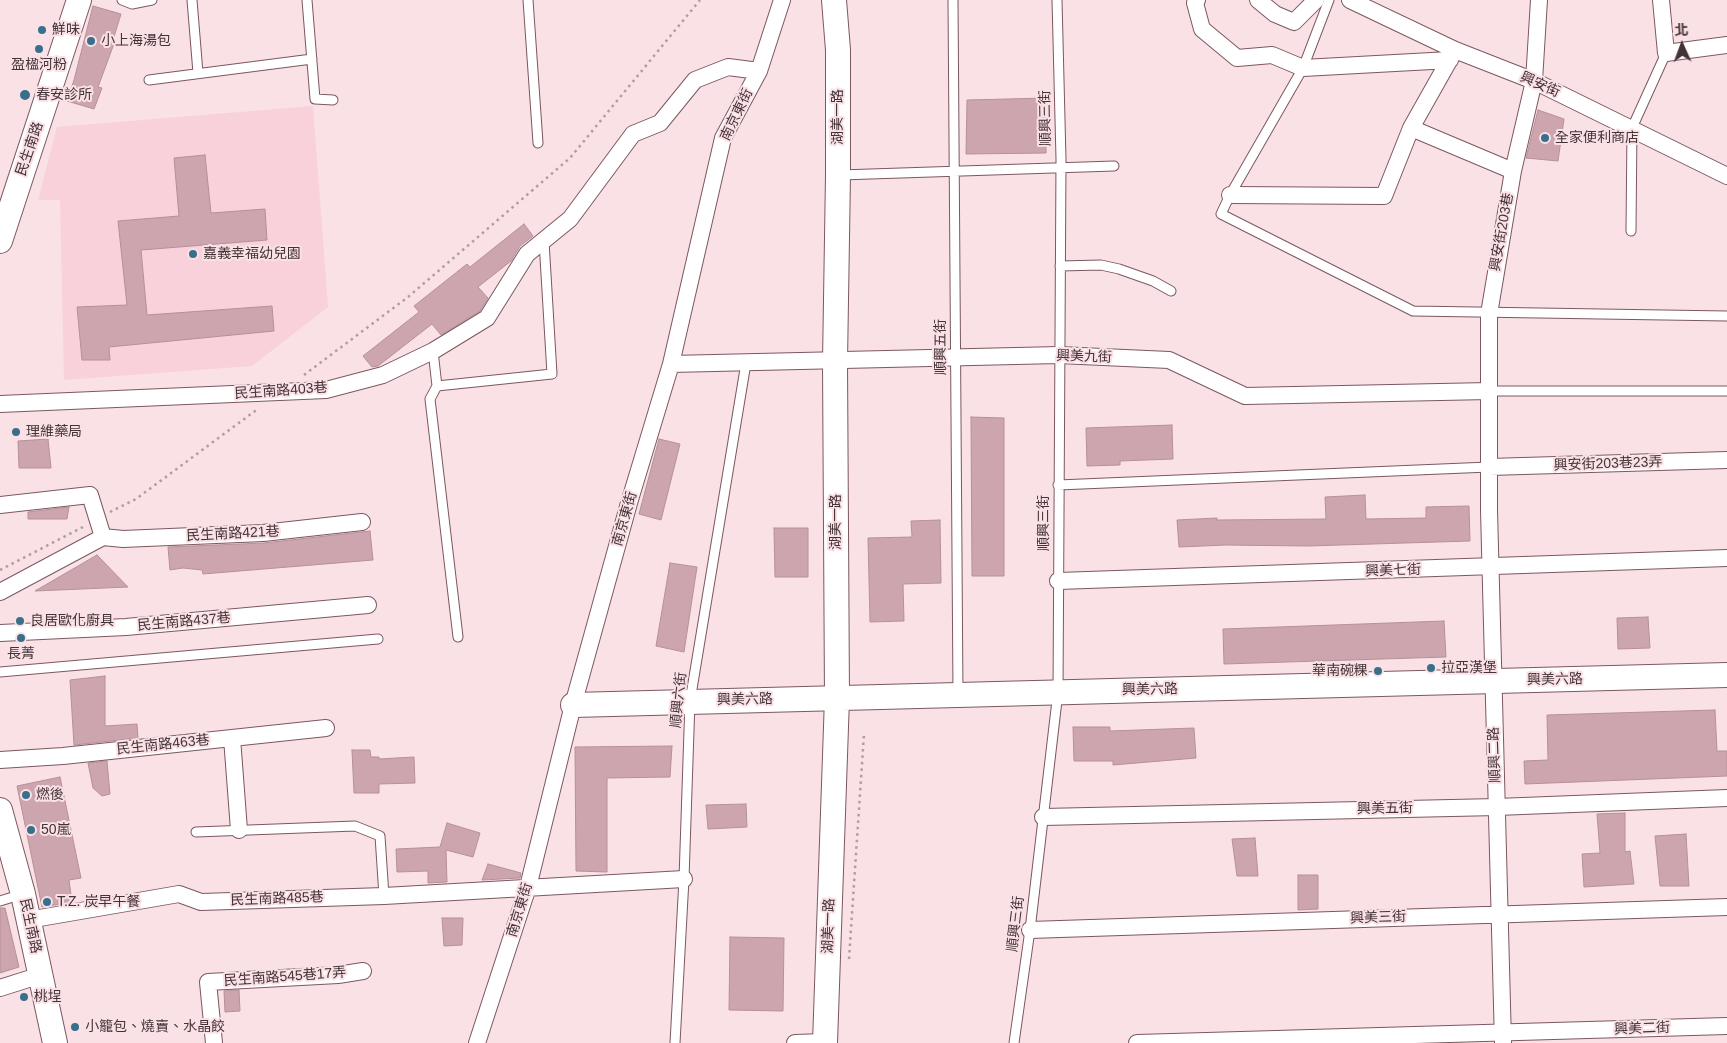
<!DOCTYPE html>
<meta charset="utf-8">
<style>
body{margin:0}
#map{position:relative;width:1727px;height:1043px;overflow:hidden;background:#fae1e6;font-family:Arial,"Noto Sans TC",sans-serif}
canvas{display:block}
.north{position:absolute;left:1657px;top:20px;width:50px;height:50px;-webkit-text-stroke:4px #fae1e6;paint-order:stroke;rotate:358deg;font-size:14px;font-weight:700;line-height:20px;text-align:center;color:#433337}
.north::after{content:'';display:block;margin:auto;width:18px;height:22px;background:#433337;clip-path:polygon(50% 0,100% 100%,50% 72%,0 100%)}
</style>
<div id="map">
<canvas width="1727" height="1043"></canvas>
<div class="north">北</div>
</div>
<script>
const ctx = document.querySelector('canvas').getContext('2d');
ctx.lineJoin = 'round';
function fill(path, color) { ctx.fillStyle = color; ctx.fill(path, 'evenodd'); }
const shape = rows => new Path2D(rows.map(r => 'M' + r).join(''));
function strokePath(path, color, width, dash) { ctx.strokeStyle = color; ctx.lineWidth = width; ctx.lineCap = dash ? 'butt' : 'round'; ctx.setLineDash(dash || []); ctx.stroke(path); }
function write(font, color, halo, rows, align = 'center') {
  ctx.font = font + ' Arial,"Noto Sans TC",sans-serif'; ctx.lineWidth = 4; ctx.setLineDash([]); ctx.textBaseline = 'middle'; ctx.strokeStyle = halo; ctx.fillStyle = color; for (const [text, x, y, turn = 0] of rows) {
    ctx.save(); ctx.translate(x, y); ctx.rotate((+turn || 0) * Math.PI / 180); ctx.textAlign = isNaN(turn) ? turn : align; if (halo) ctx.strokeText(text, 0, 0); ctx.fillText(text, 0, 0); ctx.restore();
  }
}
fill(shape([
 [313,106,328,307,252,366,64,380,60,200,38,200,57,127]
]), '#f9d1da');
const building = shape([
 [93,6,121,14,113,40,115,41,98,87,102,88,94,109,67,101,74,80,93,6],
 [1046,98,1046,153,966,154,967,100,1046,98],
 [1538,110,1564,119,1558,161,1526,158,1538,110],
 [205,155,211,213,265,209,267,240,141,250,147,315,272,306,274,331,109,347,110,360,82,360,77,307,127,305,118,221,179,216,174,158,205,155],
 [524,224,533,236,520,246,511,261,478,287,488,298,480,311,441,335,432,324,378,366,372,367,363,356,419,312,414,306,467,264,470,267,524,224],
 [971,417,1004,418,1004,576,972,576,971,417],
 [1172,425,1173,459,1120,461,1120,465,1087,466,1086,428,1172,425],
 [48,439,51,468,19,468,18,441,48,439],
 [659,439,680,444,661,520,639,514,659,439],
 [1365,495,1366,519,1426,518,1426,507,1469,506,1470,541,1308,546,1226,545,1179,547,1177,520,1217,518,1217,520,1326,519,1325,497,1365,495],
 [69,507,67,519,28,519,28,512,69,507],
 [940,520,941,583,903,584,904,621,870,622,868,538,912,537,911,521,940,520],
 [774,528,808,528,808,577,775,577,774,528],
 [370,531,373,560,203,574,202,570,183,568,170,570,168,547,264,543,370,531],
 [97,555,128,587,35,591,97,555],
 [670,563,697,567,684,652,656,646,670,563],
 [1648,617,1650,648,1618,649,1617,618,1648,617],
 [1444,621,1446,657,1224,664,1223,629,1444,621],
 [105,676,105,726,137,724,138,738,74,745,70,680,105,676],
 [1715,710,1717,751,1727,751,1727,776,1525,784,1524,761,1548,760,1547,715,1715,710],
 [1073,727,1110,727,1110,731,1194,728,1196,758,1113,765,1113,761,1074,761,1073,727],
 [672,746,670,777,607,778,607,872,576,871,575,747,672,746],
 [352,750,370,750,371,757,379,757,379,759,414,757,415,783,379,784,379,793,354,793,352,750],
 [107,761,110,794,102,796,93,788,88,763,107,761],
 [60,777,81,878,69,880,72,902,42,907,17,786,60,777],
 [746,804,747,827,708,829,706,805,746,804],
 [1625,813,1625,852,1630,851,1634,884,1584,887,1582,854,1600,853,1597,814,1625,813],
 [447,823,480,833,473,857,446,850,447,882,428,883,428,871,397,872,396,849,440,847,447,823],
 [1686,834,1689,886,1660,886,1655,836,1686,834],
 [1255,838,1258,876,1237,876,1232,839,1255,838],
 [488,864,521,873,520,878,482,880,488,864],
 [1298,875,1318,875,1318,909,1298,910,1298,875],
 [0,908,5,908,19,967,0,973,0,908],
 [442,918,463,918,462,945,444,946,442,918],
 [730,937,784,938,783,1011,729,1010,730,937],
 [239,990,240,1011,225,1012,224,991,239,990]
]);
fill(building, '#cda5ae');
strokePath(building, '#b69098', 1);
const lane = shape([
 [122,0,132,4,152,0],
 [192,0,198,73],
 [307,0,315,99,333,100],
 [528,0,538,143],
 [953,0,958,694],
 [1329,0,1303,68,1230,195,1221,214,1413,311,1727,316],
 [149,80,312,59],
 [840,175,1114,166],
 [1631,231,1632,128,1666,53],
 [1060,266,1101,265,1119,269,1153,281,1171,291],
 [433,351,437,386,430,399,458,637],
 [437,386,552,374,544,241],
 [1489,391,1727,391],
 [1058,485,1489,467],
 [0,672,378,639],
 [196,832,355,826,380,836,384,896],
 [0,901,23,894],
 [675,1043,684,879,690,701,746,363],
 [1014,1043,1030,930,1058,692,1061,159,1057,0]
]);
const street = shape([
 [1197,0,1195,3,1202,29,1237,58,1272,55,1303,68,1450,60],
 [1258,0,1275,14,1294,22,1316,0],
 [1350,0,1455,50,1534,81,1727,176],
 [1661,0,1666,53,1727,45],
 [1411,128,1513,171],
 [1230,195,1384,196,1411,128,1455,50],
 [671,364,1059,355,1169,360,1245,396,1489,391],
 [0,404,326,390,383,375,433,351,487,318,527,254,570,219,633,134,660,123,695,80,728,67,759,71],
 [1489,467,1727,460],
 [0,505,90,495,103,537],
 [1058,581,1727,558],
 [0,592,103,537,123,539,263,533,362,522],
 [0,633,126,627,368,605],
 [232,738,239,830],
 [0,760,63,756,326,728],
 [1043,817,1497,807,1727,798],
 [28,920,179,894,201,902,384,896,684,879],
 [1030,930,1727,907],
 [0,988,41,975],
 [214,1043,208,982,338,975,363,971],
 [477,1043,528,887,573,705,629,503,671,364,723,138,759,71,782,0],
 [795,1043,824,1042],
 [1137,1043,1727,1026],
 [1503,1043,1489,510,1489,314,1513,171,1534,81,1539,0]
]);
const secondary = shape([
 [0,241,79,0],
 [573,705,1727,675],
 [0,810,23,894,55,1043],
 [825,1043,837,698,835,362,838,175,838,50,834,0]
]);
strokePath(lane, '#7b5860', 11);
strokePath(street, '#7b5860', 18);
strokePath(secondary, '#7b5860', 26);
strokePath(shape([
 [304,375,408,297,570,158,700,0],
 [110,512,136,499,259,408],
 [0,570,83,527],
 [849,959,864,734]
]), '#b19ca1', 2.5, [2.5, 4]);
strokePath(lane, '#fff', 9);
strokePath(street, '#fff', 16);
strokePath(secondary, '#fff', 24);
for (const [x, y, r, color] of [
 [42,30,5,"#396f8b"],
 [91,41,5,"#396f8b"],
 [39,49,5,"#396f8b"],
 [25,95,6,"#396f8b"],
 [1545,138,5,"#396f8b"],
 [193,254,5,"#396f8b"],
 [16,432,5,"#396f8b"],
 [20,621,5,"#396f8b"],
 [21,638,5,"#396f8b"],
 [1431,668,5,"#396f8b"],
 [1378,671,5,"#396f8b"],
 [26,795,5,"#396f8b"],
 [31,830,5,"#396f8b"],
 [47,902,5,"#396f8b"],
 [24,997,5,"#396f8b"],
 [75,1027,5,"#396f8b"]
]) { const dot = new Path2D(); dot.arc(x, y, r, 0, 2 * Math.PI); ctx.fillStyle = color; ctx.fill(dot); strokePath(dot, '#fae1e6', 2); }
write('14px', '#433337', '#fae1e6', [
 ["鮮味",52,30],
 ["小上海湯包",101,41],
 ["盈楹河粉",39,65,"center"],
 ["春安診所",36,95],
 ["全家便利商店",1555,138],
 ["嘉義幸福幼兒園",203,254],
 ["理維藥局",26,432],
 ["良居歐化廚具",30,621],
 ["長菁",21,654,"center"],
 ["拉亞漢堡",1441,668],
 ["華南碗粿",1368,671,"right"],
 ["燃後",36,795],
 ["50嵐",41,830],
 ["T.Z. 炭早午餐",57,902],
 ["桃埕",34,997],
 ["小籠包、燒賣、水晶餃",85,1027]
], 'left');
write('14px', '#433337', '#fae1e6', [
 ["興安街",1540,85,24],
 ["南京東街",737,115,-64],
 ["湖美一路",838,117,-90],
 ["順興三街",1046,118,-91],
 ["民生南路",30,149,-71],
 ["興安街203巷",1502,232,-80],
 ["順興五街",941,347,-90],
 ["興美九街",1084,357,2],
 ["民生南路403巷",281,391,-4],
 ["興安街203巷23弄",1608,464,-2],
 ["南京東街",625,519,-74],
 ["湖美一路",836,522,-90],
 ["順興三街",1044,523,-90],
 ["民生南路421巷",233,534,-3],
 ["興美七街",1393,571,-2],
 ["民生南路437巷",184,622,-5],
 ["興美六路",1555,680,-1],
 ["興美六路",1150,690,-1],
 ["順興六街",679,700,-84],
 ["興美六路",745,700,-1],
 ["民生南路463巷",163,745,-6],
 ["順興二路",1495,755,-92],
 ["興美五街",1385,809,-1],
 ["民生南路485巷",277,899,-2],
 ["南京東街",520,910,-73],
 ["興美三街",1378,918,-2],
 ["順興三街",1016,924,-83],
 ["民生南路",30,926,78],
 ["湖美一路",829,926,-88],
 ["民生南路545巷17弄",285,977,-4],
 ["興美二街",1642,1029,-2]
]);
</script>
